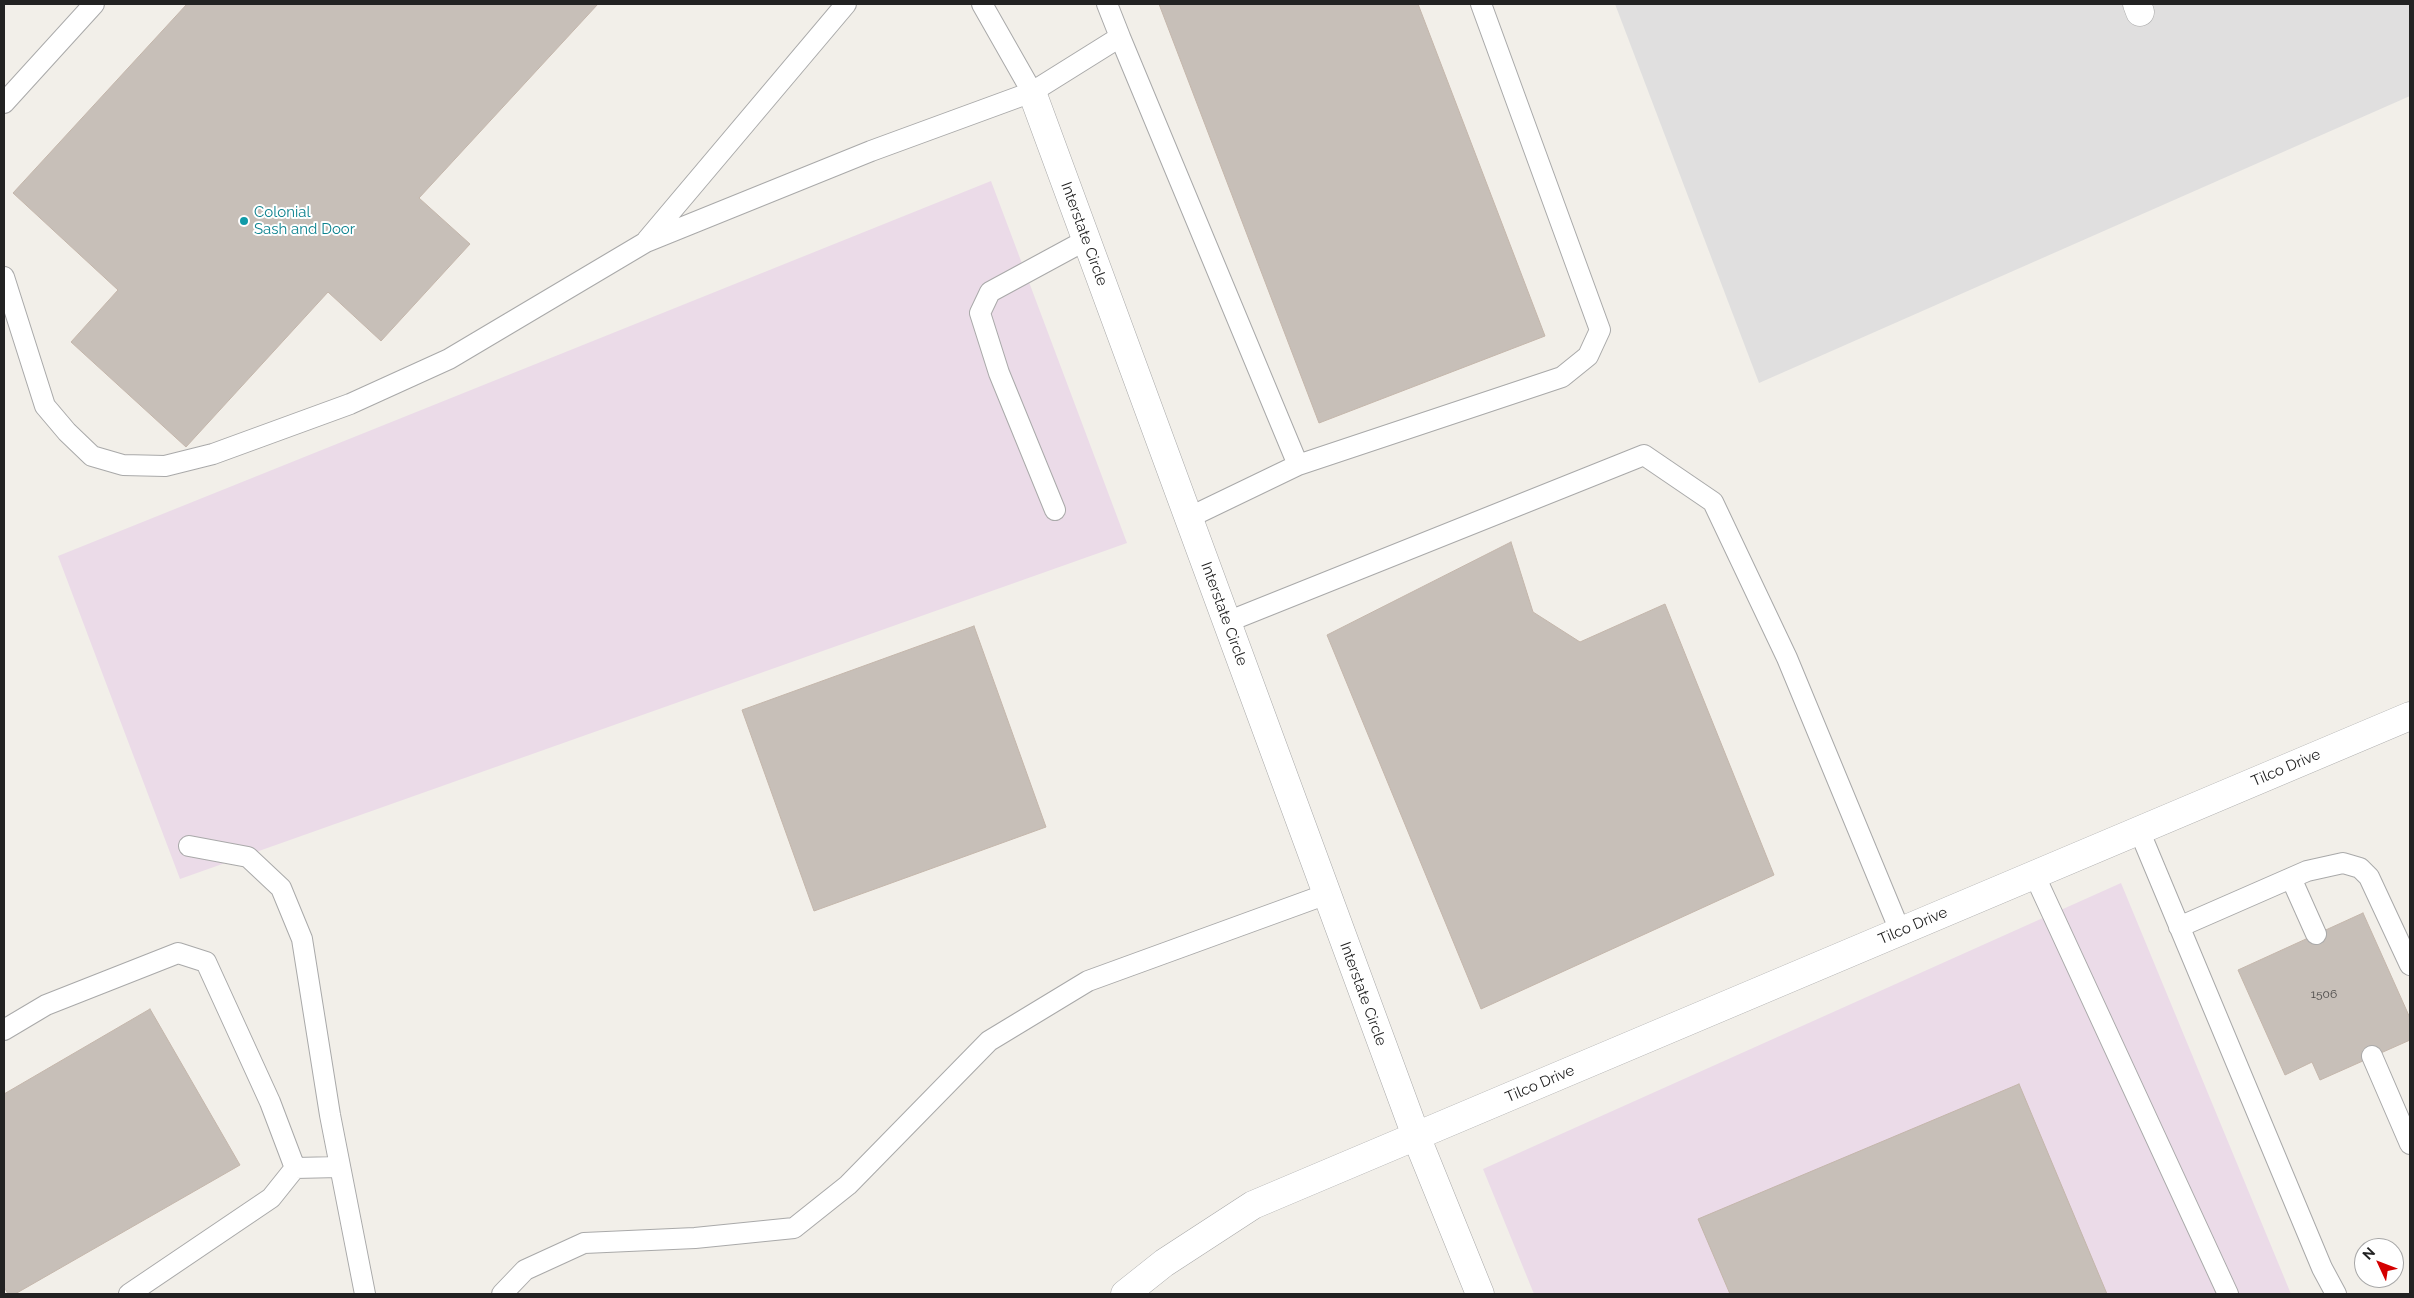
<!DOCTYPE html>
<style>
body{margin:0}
#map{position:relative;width:2414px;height:1298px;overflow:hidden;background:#f2efe9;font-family:Raleway,sans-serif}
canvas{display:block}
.frame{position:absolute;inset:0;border:5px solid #222;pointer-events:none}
.north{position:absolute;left:2354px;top:1238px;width:50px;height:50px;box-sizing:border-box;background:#fff;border:1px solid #a7a7a7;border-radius:50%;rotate:313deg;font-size:14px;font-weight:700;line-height:20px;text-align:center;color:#222}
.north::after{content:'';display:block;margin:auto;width:18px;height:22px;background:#d40000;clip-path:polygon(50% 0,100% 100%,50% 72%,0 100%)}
</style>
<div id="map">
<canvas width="2414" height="1298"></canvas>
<div class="frame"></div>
<div class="north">N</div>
</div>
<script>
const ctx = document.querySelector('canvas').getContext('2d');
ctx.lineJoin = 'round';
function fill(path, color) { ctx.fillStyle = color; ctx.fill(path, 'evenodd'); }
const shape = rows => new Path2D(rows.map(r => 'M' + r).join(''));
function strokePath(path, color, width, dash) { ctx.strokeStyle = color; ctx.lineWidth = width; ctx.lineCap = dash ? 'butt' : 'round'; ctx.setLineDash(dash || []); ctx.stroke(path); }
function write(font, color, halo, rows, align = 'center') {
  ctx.font = font + ' Raleway,sans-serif'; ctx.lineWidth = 4; ctx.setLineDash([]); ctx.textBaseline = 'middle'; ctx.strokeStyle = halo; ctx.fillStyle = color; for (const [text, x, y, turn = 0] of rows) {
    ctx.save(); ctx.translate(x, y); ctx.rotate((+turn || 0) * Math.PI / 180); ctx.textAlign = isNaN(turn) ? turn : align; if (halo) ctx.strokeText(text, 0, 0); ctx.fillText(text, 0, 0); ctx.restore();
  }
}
fill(shape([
 [1615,4,2410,4,2410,96,1759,383]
]), '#e0dfdf');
fill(shape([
 [991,181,1127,543,180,879,58,556],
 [2121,883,2291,1294,1534,1294,1483,1169]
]), '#ebdbe8');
const building = shape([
 [187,4,598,4,419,198,470,244,381,341,328,292,186,447,71,342,118,290,13,193,187,4],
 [1159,4,1418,4,1545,336,1319,423,1159,4],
 [1511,542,1533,612,1580,642,1665,604,1774,875,1481,1009,1327,635,1511,542],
 [974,626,1046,827,814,911,742,710,974,626],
 [2363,913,2410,1018,2410,1040,2320,1080,2312,1062,2285,1075,2238,970,2363,913],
 [150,1009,240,1165,15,1294,8,1294,4,1287,4,1094,150,1009],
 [2019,1084,2107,1294,1730,1294,1698,1219,2019,1084]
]);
fill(building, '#c7bfb8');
strokePath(building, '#c4b6ab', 1);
const service = shape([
 [982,4,1032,92],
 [1107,4,1120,37],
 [4,103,94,4],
 [647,240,846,4],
 [4,277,45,406,67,432,92,456,123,465,165,466,213,454,350,404,449,359,646,242,871,151,1032,92,1120,37,1298,465,1188,518],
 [1298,465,1562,377,1588,356,1600,330,1481,4],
 [1055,510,999,373,980,313,990,292,1086,240],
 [1227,622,1644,455,1713,502,1787,658,1900,931],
 [2139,830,2322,1268,2336,1294],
 [189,846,248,857,281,888,302,939,330,1115,365,1294],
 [2034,874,2228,1294],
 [2291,878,2316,934],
 [2179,927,2307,871,2343,863,2360,868,2369,877,2410,965],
 [4,1030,46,1005,178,953,206,962,270,1102,295,1168,271,1198,129,1294],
 [2372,1056,2410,1144],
 [295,1168,339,1167],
 [502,1294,525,1270,584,1243,695,1238,794,1228,848,1185,989,1041,1088,981,1327,894]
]);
const minor = shape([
 [2137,4,2140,12],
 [1032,92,1416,1136,1480,1294],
 [1125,1294,1164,1263,1253,1205,2410,716]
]);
strokePath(service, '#a9a9a9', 22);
strokePath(minor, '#a9a9a9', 29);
strokePath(service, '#fff', 20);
strokePath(minor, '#fff', 28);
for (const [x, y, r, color] of [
 [244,221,5,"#0f9aa8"]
]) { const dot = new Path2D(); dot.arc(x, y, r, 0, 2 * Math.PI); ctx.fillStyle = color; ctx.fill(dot); strokePath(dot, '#fff', 2); }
write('12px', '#4b4948', null, [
 ["1506",2324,994]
]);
write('15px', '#0d838f', '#fff', [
 ["Colonial",254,212],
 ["Sash and Door",254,229]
], 'left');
write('15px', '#222', '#fff', [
 ["Interstate Circle",1084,234,70],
 ["Interstate Circle",1224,614,70],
 ["Tilco Drive",2286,768,-23],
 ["Tilco Drive",1913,926,-23],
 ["Interstate Circle",1363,994,70],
 ["Tilco Drive",1540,1084,-23]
]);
</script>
